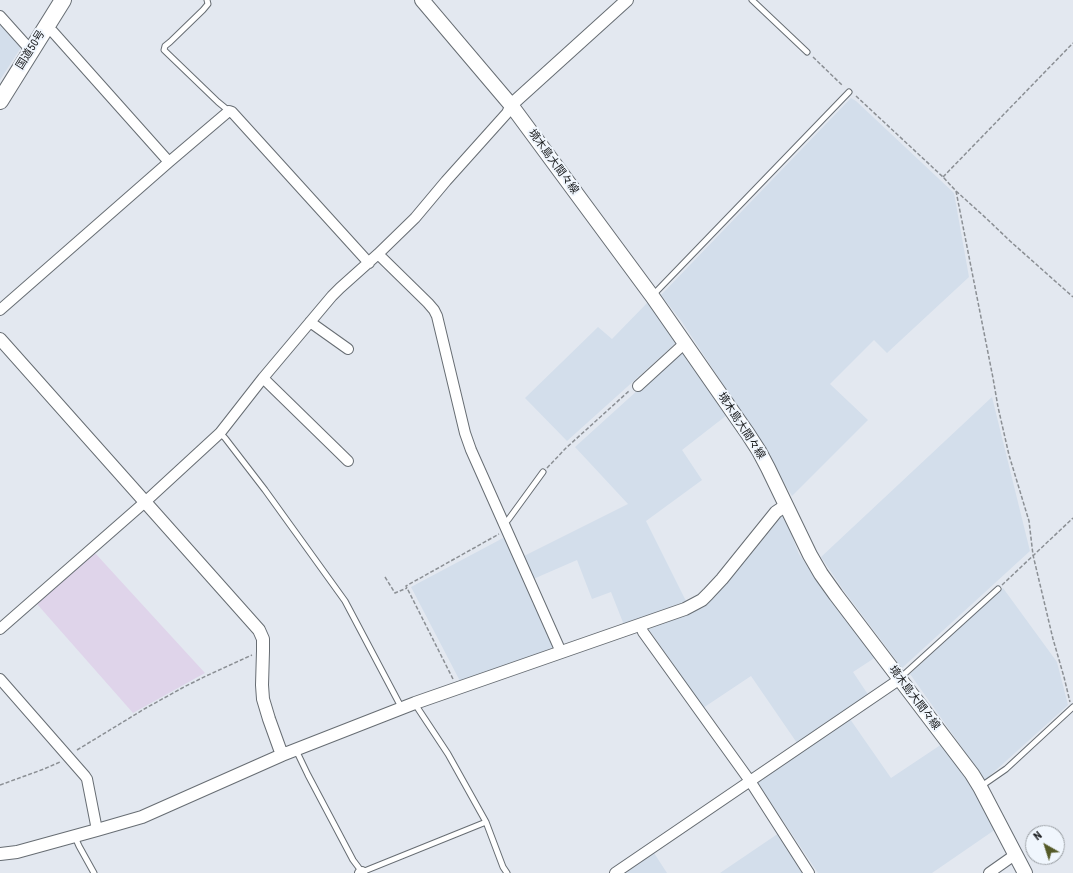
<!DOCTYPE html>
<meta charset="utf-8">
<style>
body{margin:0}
#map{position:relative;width:1073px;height:873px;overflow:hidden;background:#e3e8f0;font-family:"Roboto Condensed",sans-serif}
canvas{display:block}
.north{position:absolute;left:1025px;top:825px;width:40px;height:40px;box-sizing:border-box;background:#f0f6fd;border:1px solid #999ea3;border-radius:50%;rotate:321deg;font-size:11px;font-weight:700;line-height:16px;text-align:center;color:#17191b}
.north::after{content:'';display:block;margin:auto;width:14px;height:18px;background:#545a28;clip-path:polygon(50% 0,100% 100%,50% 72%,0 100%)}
</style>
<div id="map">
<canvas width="1073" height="873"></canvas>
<div class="north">N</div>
</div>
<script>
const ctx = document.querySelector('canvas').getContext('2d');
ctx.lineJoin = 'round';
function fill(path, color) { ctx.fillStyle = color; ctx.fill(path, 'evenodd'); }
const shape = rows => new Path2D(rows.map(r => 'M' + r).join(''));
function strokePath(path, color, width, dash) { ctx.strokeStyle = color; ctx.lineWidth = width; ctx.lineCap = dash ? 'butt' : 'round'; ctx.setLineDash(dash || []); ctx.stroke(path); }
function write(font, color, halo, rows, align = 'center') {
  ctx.font = font + ' "Roboto Condensed","Noto Sans JP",sans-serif'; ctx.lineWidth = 4; ctx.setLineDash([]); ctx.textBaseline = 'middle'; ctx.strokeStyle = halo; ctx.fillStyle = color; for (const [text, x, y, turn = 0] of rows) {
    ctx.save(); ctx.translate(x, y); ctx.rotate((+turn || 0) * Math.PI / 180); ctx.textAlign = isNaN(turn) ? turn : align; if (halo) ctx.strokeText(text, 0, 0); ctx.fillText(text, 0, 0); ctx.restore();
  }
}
fill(shape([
 [0,21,22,46,0,80],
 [851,98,856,101,954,193,969,277,887,353,874,340,830,384,868,420,792,496,749,424,682,322,661,295],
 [648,302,677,342,567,441,525,398,598,327,612,339],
 [682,350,727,415,682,450,702,480,646,521,686,601,624,625,611,592,592,599,577,560,531,580,522,557,628,504,575,447],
 [992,397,1030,551,902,668,844,591,821,557],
 [780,516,784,516,799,554,830,599,876,657,853,672,869,696,797,743,751,676,703,708,648,628,701,608,717,593],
 [505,537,555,650,460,681,411,587],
 [1003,588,1057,662,1068,705,985,780,910,674],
 [850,719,891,778,942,744,974,788,996,829,932,873,818,873,757,782],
 [779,833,805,873,720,873],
 [654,853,667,873,622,873]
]), '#d3deeb');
fill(shape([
 [95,553,205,673,133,713,37,604]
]), '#dfd4ea');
const service = shape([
 [207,0,208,4,203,10,170,42,165,46,164,50,218,102,229,111],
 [752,0,807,52],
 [653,295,849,92],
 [220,433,225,438,265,490,345,601,399,703,401,708],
 [503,523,508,520,543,472],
 [900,678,998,589],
 [415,704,448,754,486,822,503,867,507,873],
 [296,750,308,775,353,860,362,872,486,822],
 [980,787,1006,769,1073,707],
 [75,837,79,846,94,873]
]);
const minor = shape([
 [0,16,26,45,32,49],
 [46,27,53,32,169,162],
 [378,254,428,303,434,310,437,316,465,433,471,450,561,652],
 [0,310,169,162,229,111,232,112,369,263],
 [310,322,348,349],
 [263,378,348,461],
 [638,386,685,343],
 [640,625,643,632,750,781,809,873],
 [0,629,145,502,220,433,263,378,332,296,340,288,378,254,415,218,446,181,507,113,511,105],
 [0,679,85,776,87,779,97,830],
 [360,873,362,872],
 [615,873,900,679],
 [989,873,1016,854]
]);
const tertiary = shape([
 [511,105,627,0],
 [0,339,259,630,263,639,263,651,262,685,263,699,269,719,282,755],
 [0,854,17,852,97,830,142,817,282,755,415,703,685,609,702,600,708,594,722,579,776,512,782,508,786,506]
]);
const secondary = shape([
 [422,0,511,105,652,296,748,434,759,451,768,468,810,555,821,574,836,595,972,774,980,787,1025,873]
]);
const trunk = shape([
 [0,101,63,0]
]);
strokePath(service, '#676d73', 7);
strokePath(minor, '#676d73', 12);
strokePath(tertiary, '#676d73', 14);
strokePath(secondary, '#676d73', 16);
strokePath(trunk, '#676d73', 18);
strokePath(shape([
 [813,57,843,86],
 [856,96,943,177,956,191,987,219,1010,241,1073,297],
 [943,177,1073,43],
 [956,191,993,378,998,407,1009,455,1029,521,1033,555,1053,639,1064,677,1070,702],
 [547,468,566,448,629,391],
 [385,577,395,593,407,588],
 [1002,585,1073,518],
 [453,679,406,586,499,534],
 [77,750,146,708,184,687,206,676,252,655],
 [0,785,44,769,60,762]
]), '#8b8f94', 1.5, [4, 2]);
strokePath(service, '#fff', 5);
strokePath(minor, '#fff', 10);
strokePath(tertiary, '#fff', 12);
strokePath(secondary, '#fff', 14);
strokePath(trunk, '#fff', 16);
write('11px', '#17191b', '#f0f6fd', [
 ["国道50号",31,50,-58],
 ["境木島大間々線",553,162,54],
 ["境木島大間々線",741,426,57],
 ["境木島大間々線",914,698,53]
]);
</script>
